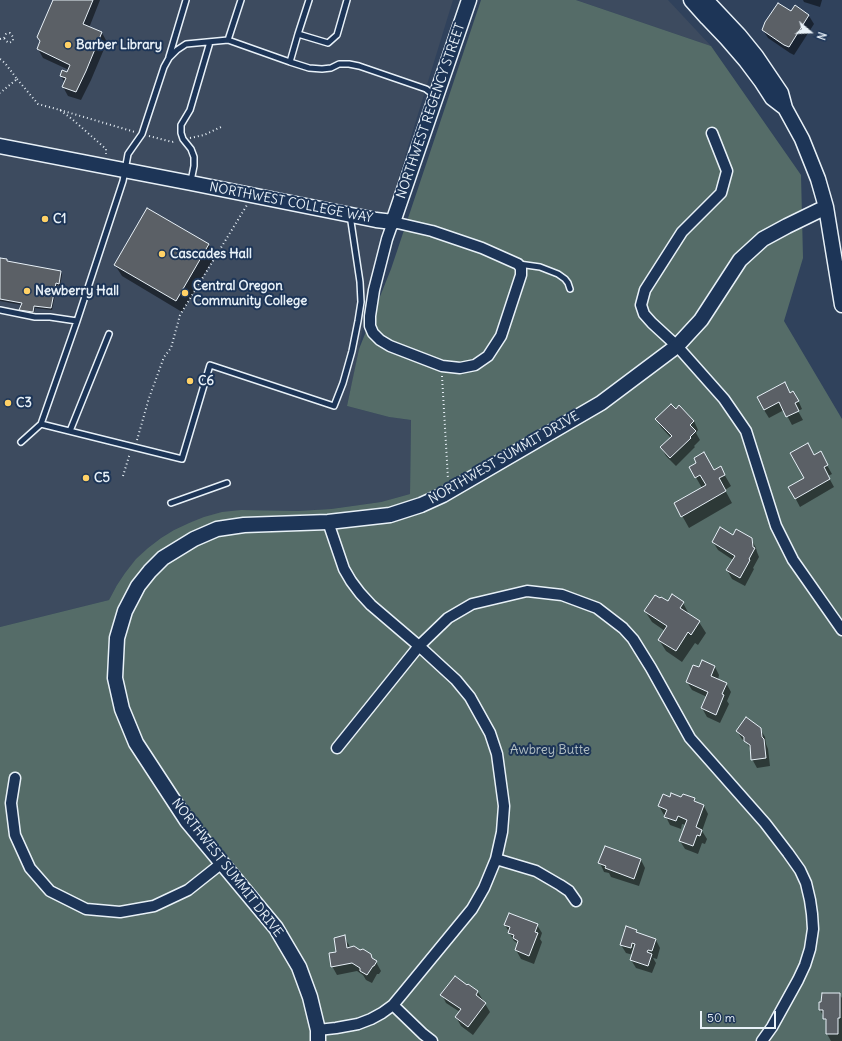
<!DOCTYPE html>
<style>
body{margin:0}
#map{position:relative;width:842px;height:1041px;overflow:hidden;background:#30425c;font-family:Delius,sans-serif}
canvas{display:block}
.north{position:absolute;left:790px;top:12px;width:40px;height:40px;-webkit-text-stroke:3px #1d3557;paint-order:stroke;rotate:109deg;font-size:11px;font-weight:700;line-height:16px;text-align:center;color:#e8f1f8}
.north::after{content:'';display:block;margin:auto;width:14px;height:18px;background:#e8f1f8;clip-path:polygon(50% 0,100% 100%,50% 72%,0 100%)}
.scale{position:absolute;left:700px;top:1011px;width:76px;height:18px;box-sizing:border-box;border:2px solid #e8f1f8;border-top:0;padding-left:5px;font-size:12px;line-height:14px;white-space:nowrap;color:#e8f1f8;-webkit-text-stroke:3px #1d3557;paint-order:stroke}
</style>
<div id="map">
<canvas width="842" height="1041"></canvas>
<div class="north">N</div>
<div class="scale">50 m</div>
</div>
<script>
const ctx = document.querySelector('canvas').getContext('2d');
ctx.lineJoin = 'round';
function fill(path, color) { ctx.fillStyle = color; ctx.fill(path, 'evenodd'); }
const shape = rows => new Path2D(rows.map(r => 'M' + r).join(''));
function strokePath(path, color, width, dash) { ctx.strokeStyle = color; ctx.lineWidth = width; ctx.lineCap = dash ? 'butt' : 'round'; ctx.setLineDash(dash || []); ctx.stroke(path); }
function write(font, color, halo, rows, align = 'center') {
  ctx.font = font + ' Delius,sans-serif'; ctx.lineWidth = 4; ctx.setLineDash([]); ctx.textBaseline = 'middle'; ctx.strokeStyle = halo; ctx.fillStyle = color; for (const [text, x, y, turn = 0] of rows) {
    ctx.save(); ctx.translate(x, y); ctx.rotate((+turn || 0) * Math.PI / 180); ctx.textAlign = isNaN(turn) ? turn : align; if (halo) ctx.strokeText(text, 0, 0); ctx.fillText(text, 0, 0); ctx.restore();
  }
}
fill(shape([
 [0,0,453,0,380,238,354,375,347,406,389,417,411,420,410,494,381,502,331,509,298,511,241,510,189,523,174,530,161,538,148,548,136,560,125,573,117,585,109,600,0,627],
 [576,0,668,0,711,46]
]), '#3d4b5f');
fill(shape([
 [481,0,576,0,711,46,801,175,803,258,784,321,842,419,842,1041,0,1041,0,627,109,600,117,585,125,573,136,559,148,548,161,538,174,530,189,523,204,517,222,512,241,510,298,511,331,509,381,502,410,494,411,420,389,417,347,406,359,349,391,269]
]), '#556c68');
fill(shape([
 [54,0,100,0,89,28,102,33,107,42,91,80,81,100,68,96,63,87,65,83,61,76,68,73,69,70,43,58,38,49],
 [803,0,822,0,820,7,804,2],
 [795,6,809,16,814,24,794,55,790,53,768,38,763,30,791,13],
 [148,209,209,245,215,256,182,312,122,276,115,265],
 [0,259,8,262,61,272,62,275,60,286,57,285,52,310,35,308,34,314,22,312,21,309,22,305,0,301],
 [790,394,798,400,802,409,798,411,803,420,792,425,784,410,769,418,764,410],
 [679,407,694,421,698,430,696,433,700,440,694,446,695,447,676,466,666,456,661,447,671,438,661,427,656,419,676,410],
 [820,453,832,474,828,476,834,487,800,507,790,488,805,479],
 [690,467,714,471,720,467,731,486,725,490,732,503,689,528,675,503,702,488],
 [733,536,751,539,756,548,757,552,759,557,753,568,754,569,745,586,732,579,727,570,733,560,718,550,713,542],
 [668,602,683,603,689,614,689,615,699,622,706,633,698,645,695,643,682,662,666,651,659,640,665,631,652,622,645,611],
 [702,662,715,667,719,675,718,680,726,683,731,692,727,701,729,704,720,723,707,717,702,708,707,697,692,690,687,682,699,669],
 [760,729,765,737,766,744,768,749,770,766,757,768,752,759,751,750,747,743,742,739,737,731],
 [671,798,694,799,696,803,704,806,708,814,702,831,707,839,705,844,702,843,698,854,685,849,680,841,686,825,682,824,681,829,670,825,666,817,666,815,664,815,659,806],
 [641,860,645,868,639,886,611,877,609,873,604,872,600,863],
 [505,925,537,925,542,933,540,939,542,942,534,964,521,959,516,950,518,945,516,942,514,941],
 [636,931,638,934,656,940,660,948,657,959,653,958,656,963,652,973,636,968,631,960,633,955,626,953,621,945],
 [344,937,349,945,350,948,370,955,374,961,376,962,381,971,379,974,377,974,372,983,366,980,363,975,357,971,337,975,332,966],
 [468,985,478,992,490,1012,473,1035,461,1026,456,1017,460,1012,446,1003,442,995,467,986],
 [839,994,842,998,842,1041,831,1041,827,1034,827,1023,820,1010,820,1003]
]), '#0007');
const building = shape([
 [53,0,93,0,83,24,102,32,86,71,76,92,62,87,66,78,60,76,62,70,67,72,70,65,37,49,40,41,37,37,53,0],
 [778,3,791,11,795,5,809,15,789,47,784,45,762,30,765,22,778,3],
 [147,208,209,244,176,301,114,265,147,208],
 [0,258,7,259,7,261,61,271,59,284,56,283,51,308,34,306,33,312,19,310,22,303,0,299,0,258],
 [785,382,790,393,793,391,799,401,795,403,799,411,786,417,779,402,764,410,757,397,785,382],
 [671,404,676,409,679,405,694,421,690,425,696,431,690,437,691,438,670,458,660,447,672,436,655,419,671,404],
 [808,443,814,455,821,451,828,465,824,467,830,479,795,499,788,487,804,478,790,453,808,443],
 [704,452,714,470,721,466,725,475,719,478,726,491,681,517,674,503,706,485,700,475,695,478,689,467,696,463,694,458,704,452],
 [720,527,733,535,736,529,752,538,753,547,755,548,749,559,750,560,740,578,726,570,735,556,712,542,720,527],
 [672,594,684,602,680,608,700,621,691,635,688,632,676,651,658,640,667,626,644,611,655,595,660,598,661,597,668,601,672,594],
 [702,660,715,666,711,676,727,683,722,694,724,695,716,715,701,708,708,692,686,682,693,665,699,667,702,660],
 [746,717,761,728,762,737,764,739,766,758,751,760,750,745,744,741,744,737,736,731,746,717],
 [671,793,681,797,683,794,695,798,694,801,704,805,696,827,702,830,700,836,697,835,693,846,679,841,687,820,678,816,676,821,664,817,667,810,658,806,663,794,670,797,671,793],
 [605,846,641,859,634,879,605,868,606,866,598,863,605,846],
 [509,913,538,924,535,932,538,933,529,956,515,950,518,941,513,938,514,935,508,933,510,927,504,925,509,913],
 [626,926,637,930,636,932,656,939,652,951,648,950,647,952,652,954,648,966,630,960,635,944,632,943,631,948,620,945,626,926],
 [345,935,347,948,354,946,360,950,363,949,371,954,372,958,377,961,374,966,373,966,367,975,360,971,360,968,352,963,331,967,329,953,336,952,334,938,345,935],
 [455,976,467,985,468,984,478,991,476,995,486,1003,468,1027,455,1017,461,1009,440,995,455,976],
 [822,993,840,993,840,1018,838,1018,838,1034,826,1034,826,1019,823,1019,823,1010,819,1010,819,1002,821,1002,822,993]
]);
fill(building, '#5b6066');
strokePath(building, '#e8f1f8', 1);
const lane = shape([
 [309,0,298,34,328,43,337,35,347,0],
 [228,40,241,0],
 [169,57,186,0],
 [290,62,298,34],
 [191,181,194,166,194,157,191,149,183,139,181,133,181,125,190,110,210,42],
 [350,215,360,282,361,302,358,321,352,351,343,383,334,406,210,365,182,459,41,424,77,321,123,181,128,154,142,134,164,67,169,58,177,50,186,44,228,40,290,62,309,68,322,69,331,68,339,64,349,64,359,66,426,89,435,96],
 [519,264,540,267,558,274,565,279,568,283,570,289],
 [0,310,35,317,50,317,77,321],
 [70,431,109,334],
 [21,442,41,424],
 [171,503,227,483]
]);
const street = shape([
 [712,133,727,171,721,193,682,232,645,290,641,305,644,314,652,323,677,346,724,399,746,431,776,526,793,560,842,630],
 [393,222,432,231,482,248,518,264,521,268,521,275,501,336,488,356,475,365,460,368,442,366,390,346,380,340,373,333,370,326,370,316,374,290,387,239,393,222],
 [337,748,419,646,448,618,472,604,527,591,562,595,597,608,623,628,633,639,651,668,690,738,765,823,788,853,800,870,806,883,810,900,812,914,813,929,810,949,805,965,798,980,772,1027,762,1041],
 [15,778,11,803,15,835,30,868,50,891,86,909,120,912,154,906,188,890,222,863],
 [496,859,536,871,560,885,569,891,576,901],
 [393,1005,423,1034,432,1041],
 [318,1030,336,1028,358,1024,371,1019,382,1013,393,1005,403,993,472,909,484,888,496,859,502,832,504,806,497,754,490,733,470,697,456,680,419,646,371,605,360,593,351,581,344,569,328,522]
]);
const secondary = shape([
 [691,0,707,18,727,39,746,61,761,81,772,98,785,108],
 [706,0,739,35,756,56,781,93,785,108,802,139,818,179,826,207,842,305],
 [0,146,191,183,376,220,393,222,469,0],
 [318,1041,318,1030,310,997,299,967,276,928,187,821,136,743,122,709,115,678,117,638,125,611,138,586,150,571,163,558,194,539,217,529,244,525,328,522,390,515,421,505,443,495,601,403,677,346,701,320,740,260,763,239,787,226,826,207]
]);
strokePath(lane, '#e8f1f8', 8);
strokePath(street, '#e8f1f8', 13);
strokePath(secondary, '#e8f1f8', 17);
strokePath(shape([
 [0,39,4,38,6,34,10,33,13,37,13,41,9,43,6,41,4,38],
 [0,59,5,63,17,79,0,93],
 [17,79,38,104,60,110,72,119,106,149,106,154],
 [60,110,135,132],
 [149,136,172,142,176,141],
 [190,138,204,135,221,127],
 [442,376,448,479],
 [137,440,149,398,164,357,171,348,180,315,247,205],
 [123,476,130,453]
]), '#e8f1f8', 2, [1, 3]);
strokePath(lane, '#1d3557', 5);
strokePath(street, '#1d3557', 10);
strokePath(secondary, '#1d3557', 14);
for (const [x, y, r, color] of [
 [68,45,4,"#ffd166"],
 [45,219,4,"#ffd166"],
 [162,254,4,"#ffd166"],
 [27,291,4,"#ffd166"],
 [185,293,4,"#ffd166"],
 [190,381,4,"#ffd166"],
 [8,403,4,"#ffd166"],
 [86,478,4,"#ffd166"]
]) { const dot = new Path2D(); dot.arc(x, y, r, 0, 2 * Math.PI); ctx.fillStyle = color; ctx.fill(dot); strokePath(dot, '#1d3557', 1.5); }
write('bold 13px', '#e8f1f8', '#1d3557', [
 ["Barber Library",76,45],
 ["C1",53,219],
 ["Cascades Hall",170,254],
 ["Central Oregon",193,286],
 ["Community College",193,301],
 ["Newberry Hall",35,291],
 ["C6",198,381],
 ["C3",16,403],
 ["C5",94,478]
], 'left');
write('13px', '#e8f1f8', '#1d3557', [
 ["NORTHWEST REGENCY STREET",431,111,-71],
 ["NORTHWEST COLLEGE WAY",291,203,11],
 ["NORTHWEST SUMMIT DRIVE",504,458,-30],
 ["NORTHWEST SUMMIT DRIVE",227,868,52]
]);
write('13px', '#b5c2c6', '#1d3557', [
 ["Awbrey Butte",550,750]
]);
</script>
